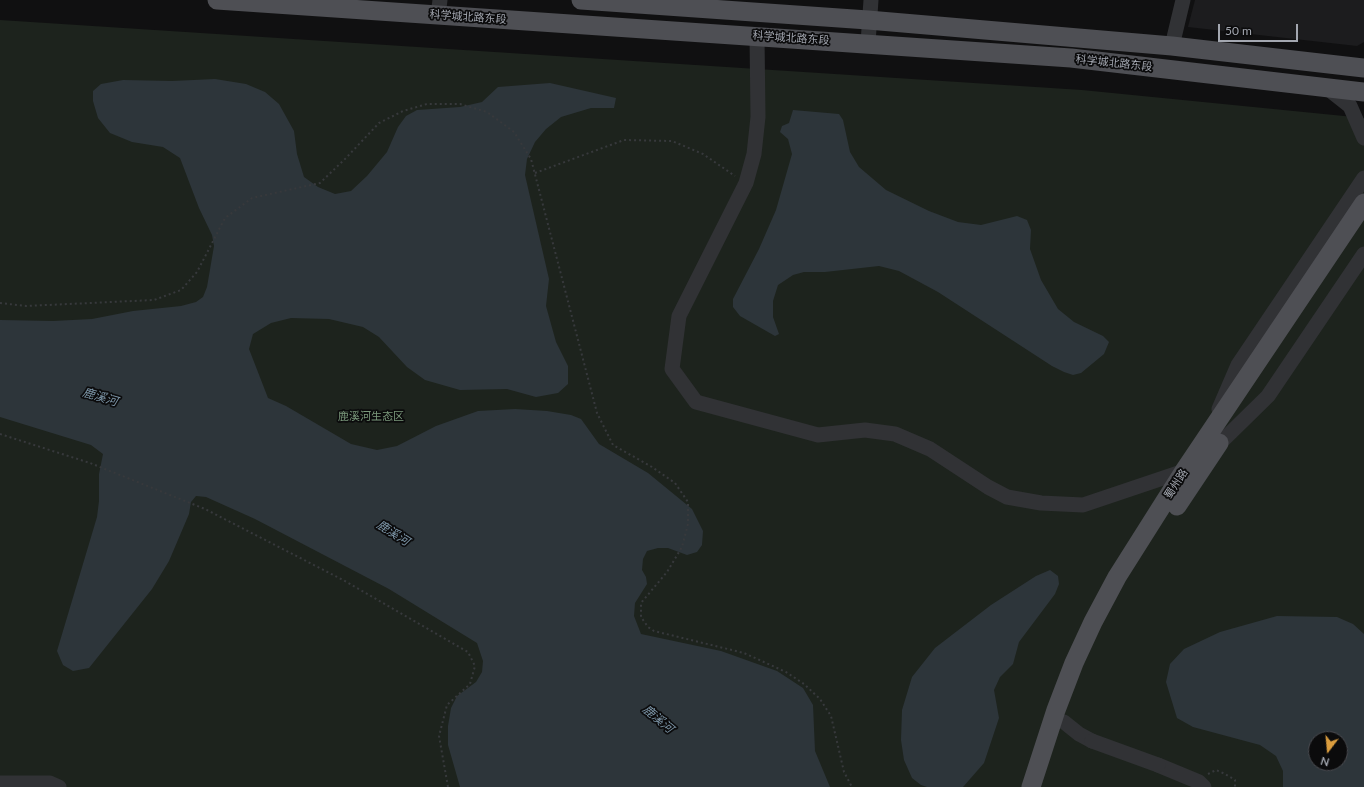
<!DOCTYPE html>
<meta charset="utf-8">
<style>
body{margin:0}
#map{position:relative;width:1364px;height:787px;overflow:hidden;background:#101011;font-family:Lato,sans-serif}
canvas{display:block}
.north{position:absolute;left:1308px;top:731px;width:40px;height:40px;box-sizing:border-box;background:#0b0b0c;border:1px solid #48494e;border-radius:50%;rotate:196deg;font-size:11px;font-weight:700;line-height:16px;text-align:center;color:#a3a7b0}
.north::after{content:'';display:block;margin:auto;width:14px;height:18px;background:#db9d3e;clip-path:polygon(50% 0,100% 100%,50% 72%,0 100%)}
.scale{position:absolute;left:1218px;top:24px;width:80px;height:18px;box-sizing:border-box;border:2px solid #a3a7b0;border-top:0;padding-left:5px;font-size:12px;line-height:14px;white-space:nowrap;color:#a3a7b0;-webkit-text-stroke:3px #0b0b0c;paint-order:stroke}
</style>
<div id="map">
<canvas width="1364" height="787"></canvas>
<div class="north">N</div>
<div class="scale">50 m</div>
</div>
<script>
const ctx = document.querySelector('canvas').getContext('2d');
ctx.lineJoin = 'round';
function fill(path, color) { ctx.fillStyle = color; ctx.fill(path, 'evenodd'); }
const shape = rows => new Path2D(rows.map(r => 'M' + r).join(''));
function strokePath(path, color, width, dash) { ctx.strokeStyle = color; ctx.lineWidth = width; ctx.lineCap = dash ? 'butt' : 'round'; ctx.setLineDash(dash || []); ctx.stroke(path); }
function write(font, color, halo, rows, align = 'center') {
  ctx.font = font + ' Lato,"Noto Sans SC",sans-serif'; ctx.lineWidth = 3.5; ctx.setLineDash([]); ctx.textBaseline = 'middle'; ctx.strokeStyle = halo; ctx.fillStyle = color; for (const [text, x, y, turn = 0] of rows) {
    ctx.save(); ctx.translate(x, y); ctx.rotate((+turn || 0) * Math.PI / 180); ctx.textAlign = isNaN(turn) ? turn : align; if (halo) ctx.strokeText(text, 0, 0); ctx.fillText(text, 0, 0); ctx.restore();
  }
}
fill(shape([
 [1195,0,1364,0,1364,42,1357,46,1188,27]
]), '#1c1c1e');
fill(shape([
 [0,20,1082,90,1364,118,1364,787,0,787],
 [1316,739,1340,739,1340,763,1316,763]
]), '#1d231d');
fill(shape([
 [215,79,246,84,265,92,279,104,294,131,297,154,304,177,318,187,335,194,351,191,367,176,387,152,398,127,406,116,417,110,460,107,482,102,498,87,550,83,616,98,614,108,591,108,561,117,546,129,535,142,527,159,525,175,549,279,546,306,556,342,568,366,568,384,558,393,536,397,507,389,460,390,425,380,407,367,379,337,363,327,329,319,291,318,271,323,253,334,249,349,268,398,286,406,351,444,377,450,397,446,436,426,478,411,515,409,547,411,571,415,581,419,599,444,648,473,692,509,703,531,702,545,697,552,687,555,668,548,658,548,647,551,643,559,642,570,646,577,647,584,635,603,634,616,641,634,721,651,777,671,803,688,813,705,815,751,830,787,460,787,448,745,448,726,451,708,457,696,476,682,482,672,483,661,477,643,389,589,255,519,206,497,196,496,191,502,189,514,169,561,152,589,89,668,73,671,63,665,57,651,97,517,99,501,99,474,103,454,91,445,0,417,0,320,53,321,92,319,133,311,181,306,196,302,203,297,207,287,214,246,212,235,199,208,180,158,163,147,132,142,110,133,98,118,93,101,93,91,101,84,123,80,172,81],
 [793,110,839,114,843,120,850,152,859,167,886,190,929,211,958,222,981,225,1017,216,1027,220,1031,230,1030,249,1041,280,1058,309,1074,322,1103,336,1109,342,1104,354,1081,373,1073,375,1064,372,1052,366,938,292,899,271,879,266,825,272,804,272,793,275,778,285,773,301,773,317,779,334,775,336,740,316,733,307,733,299,759,249,776,210,792,154,788,139,780,132,782,126,789,123],
 [1050,570,1058,576,1059,584,1055,594,1019,642,1013,664,1000,677,994,690,999,718,984,763,963,787,927,787,921,785,912,778,904,760,901,740,902,710,912,677,935,648,991,605,1036,576],
 [1277,616,1337,617,1353,624,1364,634,1364,787,1283,787,1283,771,1276,756,1260,745,1193,727,1177,718,1166,682,1170,664,1184,649,1220,632],
 [1316,739,1340,739,1340,763,1316,763]
]), '#2d353a');
strokePath(shape([
 [535,173,624,140,672,141,703,154,735,176],
 [0,303,26,306,154,300,181,290,197,272,225,218,252,198,320,183,346,158,379,123,403,111,427,104,460,104,487,112,514,132,531,159,597,413,613,445,652,467,675,483,688,502,688,524,682,547,667,572,641,603,641,617,648,627,654,631,744,653,786,672,804,684,820,699,831,716,844,772,852,787],
 [0,434,90,463,205,509,343,580,468,652,475,666,470,684,447,705,439,736,448,787],
 [1208,774,1216,770,1225,774,1235,780,1235,787]
]), '#37393c', 2, [2, 3]);
strokePath(shape([
 [438,15,440,0],
 [757,36,758,117,754,154,746,183,679,316,672,369,696,402,818,435,865,430,895,434,930,449,988,487,1007,497,1041,503,1083,505,1184,471],
 [868,43,871,0],
 [1172,46,1183,0],
 [1326,87,1350,106,1364,138],
 [1219,409,1238,365,1364,178],
 [1216,447,1268,396,1364,254],
 [1064,722,1079,734,1092,741],
 [1158,765,1199,782,1204,787],
 [0,783,50,783,59,787]
]), '#313235', 15);
strokePath(shape([
 [217,0,1071,58,1364,92],
 [581,0,868,20,1172,46,1364,68],
 [1177,506,1219,443],
 [1031,787,1056,710,1074,663,1093,622,1117,577,1184,471,1364,203]
]), '#4e4f54', 19);
strokePath(shape([
 [1092,741,1158,765]
]), '#313235', 15);
write('11px', '#a3a7b0', '#0b0b0c', [
 ["科学城北路东段",468,17,4],
 ["科学城北路东段",791,38,4],
 ["科学城北路东段",1114,63,6],
 ["蜀州路",1176,484,-57]
]);
write('11px', '#7b997c', '#0b0b0c', [
 ["鹿溪河生态区",371,416]
]);
write('italic 12px', '#7d96a8', '#0b0b0c', [
 ["鹿溪河",100,397,16],
 ["鹿溪河",393,533,32],
 ["鹿溪河",658,719,40]
]);
</script>
